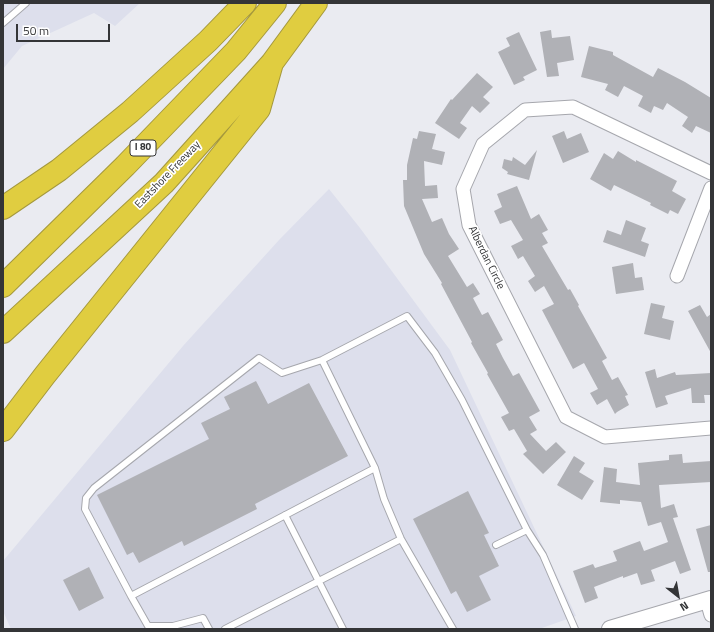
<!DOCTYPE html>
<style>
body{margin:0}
#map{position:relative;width:714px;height:632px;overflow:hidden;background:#eaebf1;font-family:"Titillium Web",sans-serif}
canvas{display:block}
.frame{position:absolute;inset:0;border:4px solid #343537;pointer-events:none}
.north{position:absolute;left:658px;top:576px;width:40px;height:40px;-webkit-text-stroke:3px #fff;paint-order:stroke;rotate:149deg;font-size:11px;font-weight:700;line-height:16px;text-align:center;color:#343537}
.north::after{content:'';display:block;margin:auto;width:14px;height:18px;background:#343537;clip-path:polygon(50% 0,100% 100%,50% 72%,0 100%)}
.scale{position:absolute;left:16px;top:24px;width:94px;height:18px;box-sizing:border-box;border:2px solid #343537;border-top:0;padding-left:5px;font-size:12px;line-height:14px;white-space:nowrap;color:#343537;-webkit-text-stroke:3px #fff;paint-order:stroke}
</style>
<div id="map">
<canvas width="714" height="632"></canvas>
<div class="frame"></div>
<div class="north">N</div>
<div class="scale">50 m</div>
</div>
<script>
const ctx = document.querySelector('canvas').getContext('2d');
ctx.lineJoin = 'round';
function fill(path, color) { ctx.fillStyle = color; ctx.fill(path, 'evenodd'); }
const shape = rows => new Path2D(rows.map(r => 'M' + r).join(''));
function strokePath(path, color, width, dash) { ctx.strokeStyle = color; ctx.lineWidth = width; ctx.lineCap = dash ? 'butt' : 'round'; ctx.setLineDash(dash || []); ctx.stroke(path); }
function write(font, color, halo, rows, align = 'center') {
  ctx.font = font + ' "Titillium Web",sans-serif'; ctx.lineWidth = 3.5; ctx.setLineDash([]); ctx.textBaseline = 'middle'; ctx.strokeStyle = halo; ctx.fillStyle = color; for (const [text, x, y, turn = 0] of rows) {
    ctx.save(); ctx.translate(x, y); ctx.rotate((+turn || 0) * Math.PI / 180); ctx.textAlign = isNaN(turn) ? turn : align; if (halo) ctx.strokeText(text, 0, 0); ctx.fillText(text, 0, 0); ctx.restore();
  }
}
fill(shape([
 [3,3,140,3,115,26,94,13,22,46,3,69],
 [329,189,360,228,450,350,576,616,539,629,11,629,3,611,3,561,183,346,279,240]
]), '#dddfec');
fill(shape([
 [551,30,552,38,570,36,574,60,557,63,559,76,547,77,540,32],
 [519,32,537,70,523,77,525,80,514,85,498,52,510,46,506,38],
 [589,46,613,52,613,55,653,77,658,68,685,82,711,98,711,133,696,126,692,133,682,126,688,117,667,103,663,110,654,106,651,113,638,106,643,96,624,86,618,97,605,90,608,84,581,77],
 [477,73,493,87,483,97,490,103,480,113,472,106,460,123,467,128,459,139,435,123,451,99,452,100],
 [419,131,436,134,432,149,445,152,442,165,424,161,425,186,437,185,438,198,422,199,432,222,442,218,449,234,459,249,448,256,467,287,473,283,480,294,473,298,482,315,488,312,503,340,496,344,503,358,513,376,519,373,540,411,529,417,537,430,530,434,546,451,556,442,566,452,543,474,523,454,527,451,514,429,509,431,501,417,509,413,487,374,488,373,471,343,472,342,441,284,442,283,424,254,404,206,403,180,407,180,407,165,413,138,417,139],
 [564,131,567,139,581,133,589,152,563,163,552,136],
 [537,150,529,180,507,174,508,172,502,168,504,159,512,161,513,157,525,165],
 [618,151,636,162,636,160,677,181,672,191,686,199,678,214,670,210,668,214,650,205,651,203,614,185,611,191,590,179,604,153,613,159],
 [517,186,531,219,539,214,548,230,542,233,548,243,542,246,568,290,570,289,579,305,578,306,607,358,602,361,612,380,618,377,628,395,625,396,629,405,617,412,615,414,607,399,597,405,590,393,598,389,584,363,573,369,542,310,554,304,544,286,535,292,528,281,535,276,523,256,518,259,511,246,523,240,511,220,500,224,494,211,502,207,497,194],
 [626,220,646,228,641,241,649,244,645,257,603,242,607,230,621,235],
 [633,263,635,278,642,277,644,290,616,294,612,267],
 [651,303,665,306,662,318,674,321,670,340,644,334],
 [700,305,707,317,711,314,711,353,688,311],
 [655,369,657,378,675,372,676,375,711,373,711,395,704,395,705,403,692,403,691,388,665,396,668,404,656,408,645,372],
 [256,381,268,404,309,383,348,456,255,504,257,509,184,546,182,541,139,563,133,552,127,555,97,495,209,439,201,423,230,409,224,397],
 [682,454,683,463,711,461,711,482,659,485,661,508,674,504,678,517,673,518,691,570,680,574,675,561,651,570,655,581,641,585,637,573,623,578,623,576,594,587,598,598,585,603,573,571,593,564,595,568,617,561,613,551,640,541,644,551,668,542,661,522,648,526,641,502,620,500,620,504,600,502,604,467,617,469,616,482,640,485,638,463,669,460,669,455],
 [574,456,585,463,579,472,594,481,582,500,557,485],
 [468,491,489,533,484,535,499,566,479,576,491,600,467,612,456,591,451,594,413,519],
 [711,525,711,572,708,572,696,529],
 [89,567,104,598,79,611,63,580]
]), '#b0b1b6');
const service = shape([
 [3,23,26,3],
 [322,360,375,468,384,499,401,539,453,629],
 [375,468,131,596,85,509,86,498,94,488,259,358,282,373,322,360,407,316,435,353,462,400,527,530,496,545],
 [285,515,343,629],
 [527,530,543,555,575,629],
 [131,596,148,626,173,626,203,618,209,629],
 [225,629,401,539]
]);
const minor = shape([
 [711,173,573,107,525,110,483,144,463,189,469,225,566,417,605,437,711,428],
 [677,276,711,188],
 [707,601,711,615]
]);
const tertiary = shape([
 [610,629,711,599]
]);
const motorway = shape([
 [3,208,59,170,130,112,208,41,245,3],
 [3,286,125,166,236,51,275,3],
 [3,332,164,183,272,63,316,3],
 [3,430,45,375,259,109,272,63]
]);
strokePath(service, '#a6a7ad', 8);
strokePath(minor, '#a6a7ad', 15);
strokePath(tertiary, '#a6a7ad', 18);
strokePath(motorway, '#a4983d', 24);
strokePath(service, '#fff', 6);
strokePath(minor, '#fff', 13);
strokePath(tertiary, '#fff', 16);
strokePath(motorway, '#e0cd40', 22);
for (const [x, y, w] of [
 [143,148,26]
]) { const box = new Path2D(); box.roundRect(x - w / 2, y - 8, w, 16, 3); ctx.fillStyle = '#fff'; ctx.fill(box); strokePath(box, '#343537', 1); }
write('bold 10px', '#343537', null, [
 ["I 80",143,148]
]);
write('11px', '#343537', '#fff', [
 ["Eastshore Freeway",168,175,-46],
 ["Alberdan Circle",486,258,64]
]);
</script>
